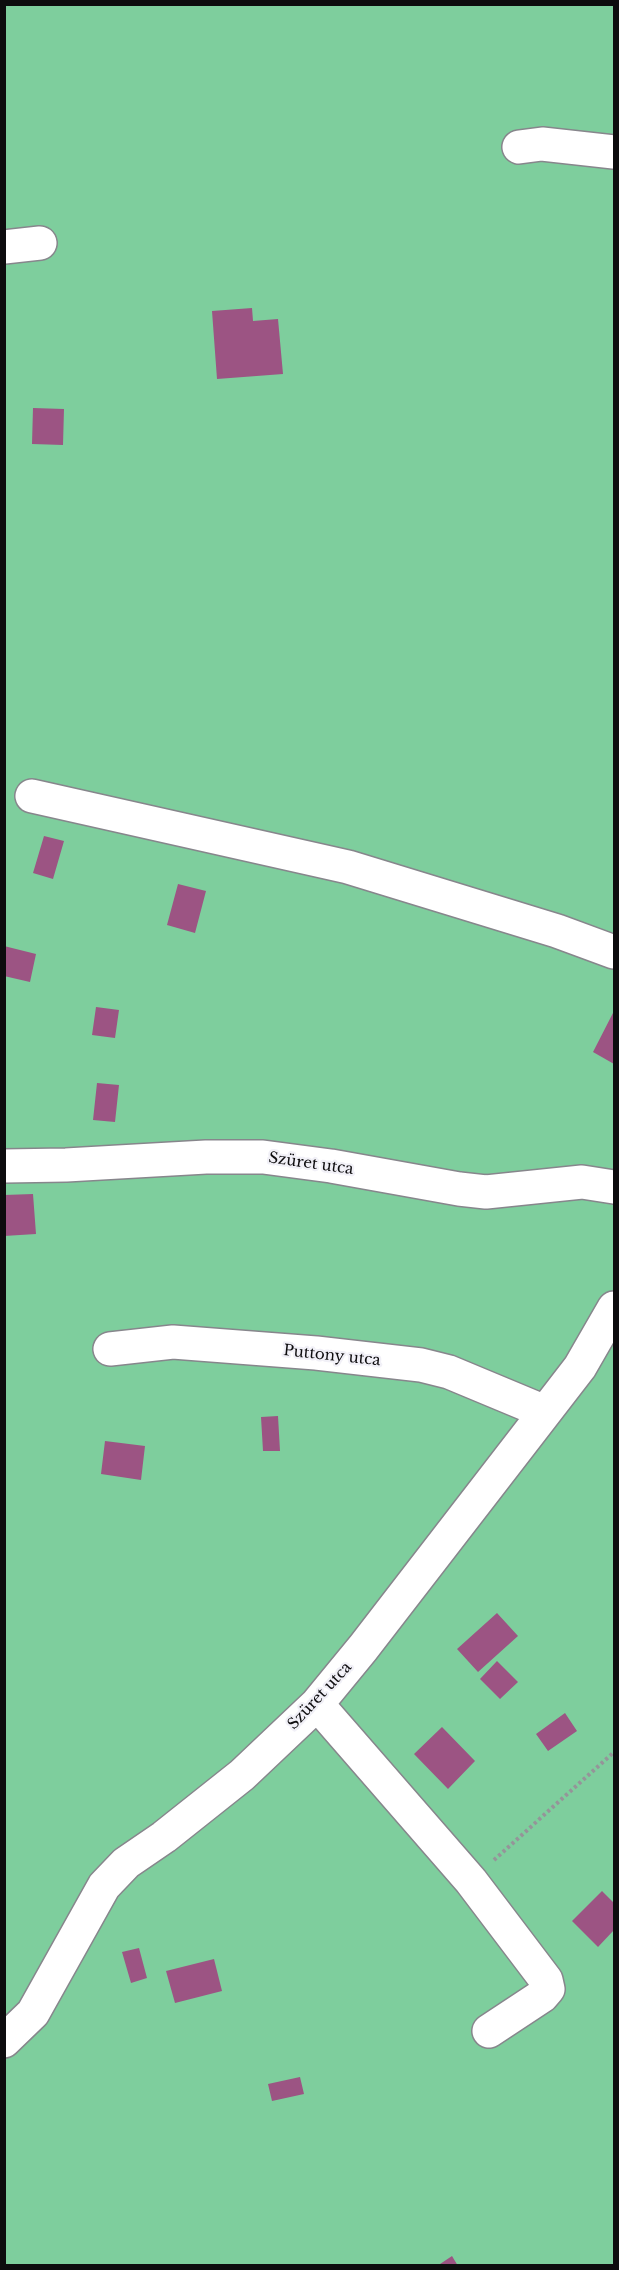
<!DOCTYPE html>
<meta charset="utf-8">
<style>
body{margin:0}
#map{position:relative;width:619px;height:2270px;overflow:hidden;background:#e4e3e9;font-family:"Libre Baskerville",serif}
canvas{display:block}
.frame{position:absolute;inset:0;border:6px solid #0d0c0e;pointer-events:none}
</style>
<div id="map">
<canvas width="619" height="2270"></canvas>
<div class="frame"></div>
</div>
<script>
const ctx = document.querySelector('canvas').getContext('2d');
ctx.lineJoin = 'round';
function fill(path, color) { ctx.fillStyle = color; ctx.fill(path, 'evenodd'); }
const shape = rows => new Path2D(rows.map(r => 'M' + r).join(''));
function strokePath(path, color, width, dash) { ctx.strokeStyle = color; ctx.lineWidth = width; ctx.lineCap = dash ? 'butt' : 'round'; ctx.setLineDash(dash || []); ctx.stroke(path); }
function write(font, color, halo, rows, align = 'center') {
  ctx.font = font + ' "Libre Baskerville",serif'; ctx.lineWidth = 4.5; ctx.setLineDash([]); ctx.textBaseline = 'middle'; ctx.strokeStyle = halo; ctx.fillStyle = color; for (const [text, x, y, turn = 0] of rows) {
    ctx.save(); ctx.translate(x, y); ctx.rotate((+turn || 0) * Math.PI / 180); ctx.textAlign = isNaN(turn) ? turn : align; if (halo) ctx.strokeText(text, 0, 0); ctx.fillText(text, 0, 0); ctx.restore();
  }
}
fill(shape([
 [5,5,614,5,614,2265,5,2266]
]), '#7ece9d');
fill(shape([
 [252,308,253,321,278,319,283,374,217,379,212,311],
 [33,408,64,409,63,445,32,444],
 [44,836,64,841,53,879,33,873],
 [178,884,206,891,195,933,167,925],
 [4,946,36,954,30,982,4,976],
 [96,1007,119,1010,115,1038,92,1035],
 [614,1011,614,1064,593,1052],
 [97,1083,119,1085,115,1122,93,1120],
 [33,1194,36,1234,4,1236,4,1195],
 [278,1416,280,1451,263,1451,261,1417],
 [105,1441,145,1446,141,1480,101,1474],
 [497,1613,518,1636,478,1672,457,1649],
 [497,1661,518,1682,500,1699,480,1679],
 [565,1713,577,1731,548,1751,536,1734],
 [442,1727,475,1761,448,1789,414,1754],
 [602,1891,614,1903,614,1930,598,1947,572,1921],
 [139,1948,147,1978,131,1983,122,1952],
 [214,1959,222,1991,175,2003,166,1971],
 [300,2077,304,2094,272,2101,268,2084],
 [452,2256,458,2266,437,2266]
]), '#9c5483');
const minor = shape([
 [519,147,542,144,614,152],
 [4,247,40,243],
 [32,796,348,867,557,931,614,952],
 [4,1166,66,1165,206,1157,263,1157,331,1166,459,1189,486,1192,582,1182,614,1187],
 [110,1349,173,1342,316,1353,421,1365,449,1372,545,1412],
 [317,1704,471,1881,546,1980,548,1989,542,1996,489,2031],
 [4,2041,33,2013,104,1886,126,1863,164,1837,242,1775,317,1704,363,1648,580,1367,614,1308]
]);
strokePath(minor, '#87868c', 36);
strokePath(shape([
 [494,1860,614,1752]
]), '#959499', 4, [3, 3]);
strokePath(minor, '#fff', 33);
write('15px', '#0d0c0e', '#f1f0f7', [
 ["Szüret utca",311,1164,8],
 ["Puttony utca",332,1356,6],
 ["Szüret utca",320,1696,-47]
]);
</script>
